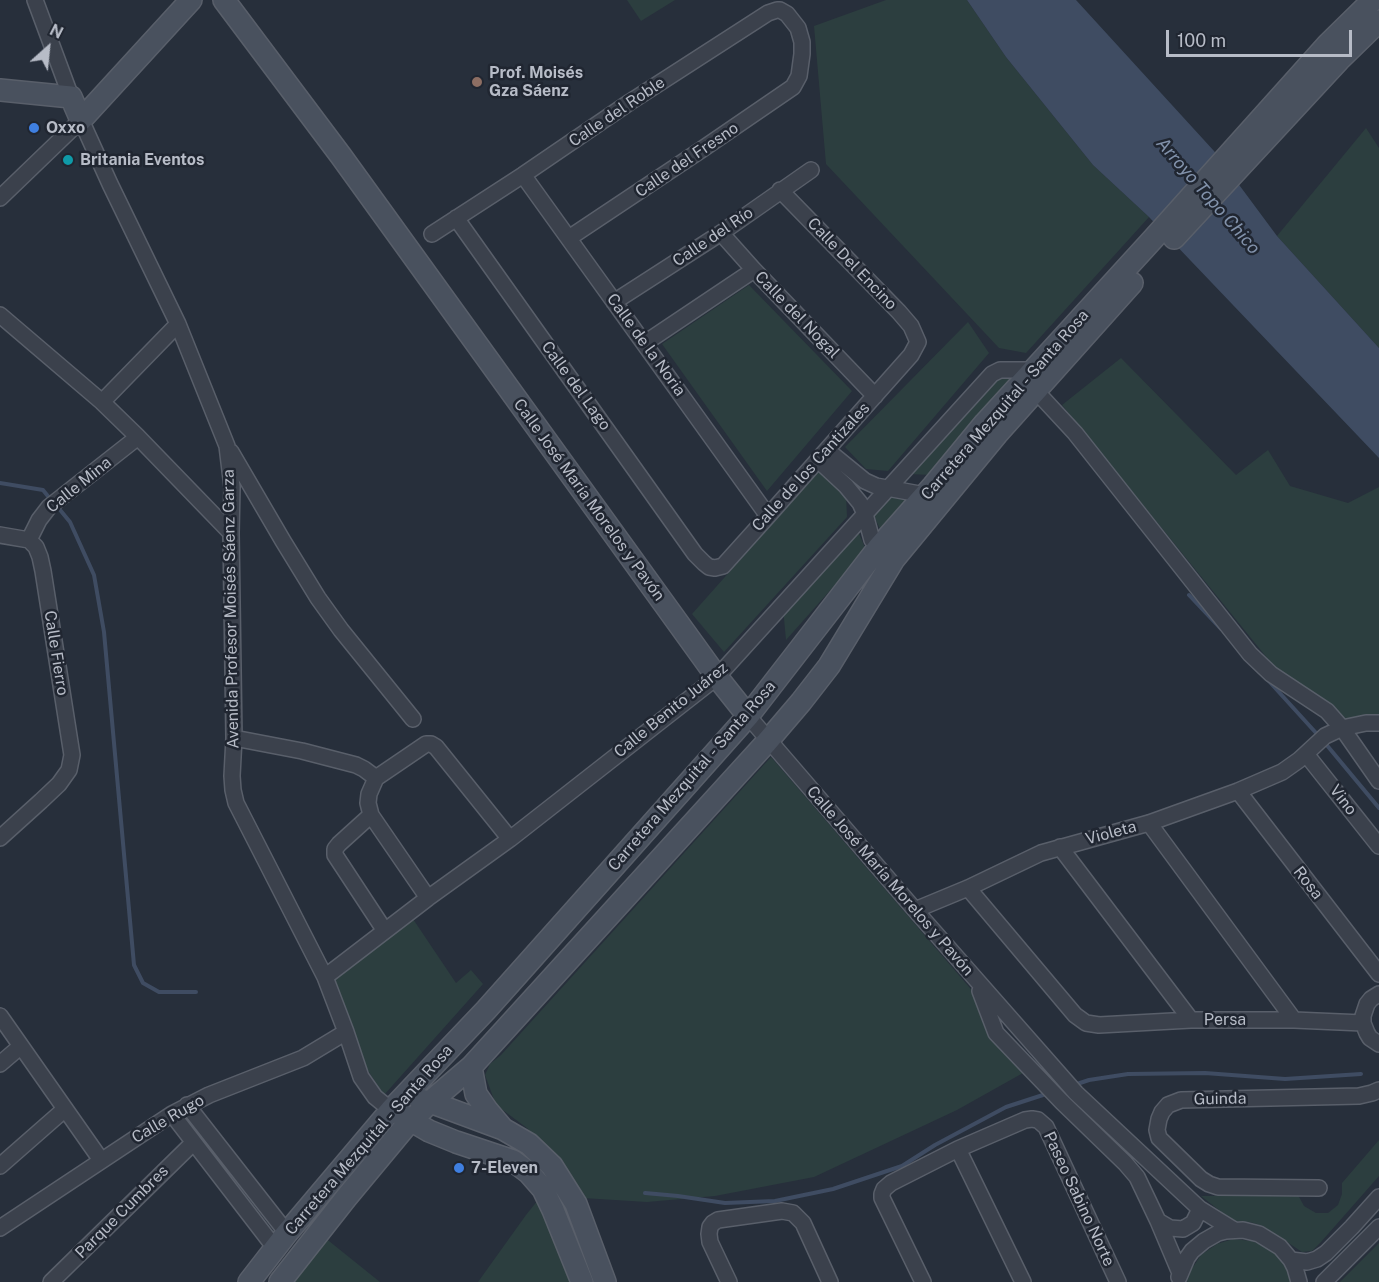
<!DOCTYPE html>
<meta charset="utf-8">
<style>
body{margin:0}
#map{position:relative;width:1379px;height:1282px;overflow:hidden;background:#272f3b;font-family:"Public Sans",sans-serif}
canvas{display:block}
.north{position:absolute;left:18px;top:18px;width:60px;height:60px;-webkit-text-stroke:4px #202631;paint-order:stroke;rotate:27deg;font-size:16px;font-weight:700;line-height:24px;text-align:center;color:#b7bcc7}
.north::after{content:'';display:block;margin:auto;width:21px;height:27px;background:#b7bcc7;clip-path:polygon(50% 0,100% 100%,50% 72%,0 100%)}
.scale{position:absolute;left:1166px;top:30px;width:186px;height:27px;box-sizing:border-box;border:3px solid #b7bcc7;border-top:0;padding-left:8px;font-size:18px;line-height:21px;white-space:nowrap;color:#b7bcc7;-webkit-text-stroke:4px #202631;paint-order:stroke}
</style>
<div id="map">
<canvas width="1379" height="1282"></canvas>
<div class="north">N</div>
<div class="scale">100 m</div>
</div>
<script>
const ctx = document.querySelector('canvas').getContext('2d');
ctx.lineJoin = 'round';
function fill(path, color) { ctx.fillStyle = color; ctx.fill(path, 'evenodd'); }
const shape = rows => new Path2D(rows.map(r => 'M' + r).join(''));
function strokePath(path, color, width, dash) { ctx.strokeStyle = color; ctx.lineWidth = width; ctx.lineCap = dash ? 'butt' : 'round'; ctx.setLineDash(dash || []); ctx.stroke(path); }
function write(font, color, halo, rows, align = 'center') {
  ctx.font = font + ' "Public Sans",sans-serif'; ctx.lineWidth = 5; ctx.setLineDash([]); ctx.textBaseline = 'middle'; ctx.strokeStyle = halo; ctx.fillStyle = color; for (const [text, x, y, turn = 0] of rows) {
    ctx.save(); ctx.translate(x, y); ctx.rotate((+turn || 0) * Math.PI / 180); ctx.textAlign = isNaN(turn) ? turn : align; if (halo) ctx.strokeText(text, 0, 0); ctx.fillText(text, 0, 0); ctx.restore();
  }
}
fill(shape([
 [627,0,675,0,641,21],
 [886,0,967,0,1006,57,1093,165,1149,217,1026,353,999,348,826,164,814,26],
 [1366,128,1379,148,1379,348,1277,236],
 [749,285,852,391,767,491,662,344],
 [968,322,989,353,888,471,866,469,845,447],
 [1121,358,1236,475,1268,450,1290,486,1348,503,1379,487,1379,717,1346,720,1276,669,1062,405],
 [995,374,1016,378,931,475,909,474],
 [819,471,846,494,847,517,724,652,692,614],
 [891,493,910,496,880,529,872,512],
 [857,529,866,550,786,640,783,608],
 [771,757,976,995,993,1039,1023,1073,957,1110,814,1177,715,1196,647,1202,583,1198,527,1128,496,1105,485,1075,490,1064,501,1055],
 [413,919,456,983,471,970,483,984,384,1095,365,1066,334,979],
 [1379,1140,1379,1176,1321,1242,1312,1251,1302,1252,1263,1226,1250,1222,1233,1221,1201,1196,1298,1195,1304,1206,1316,1213,1328,1213,1338,1205,1342,1194,1342,1183],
 [538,1200,575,1282,478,1282,526,1215],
 [324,1237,380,1282,290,1282],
 [1233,1239,1252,1241,1271,1249,1282,1261,1288,1271,1292,1282,1187,1282,1191,1270,1201,1255,1217,1244],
 [1379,1243,1379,1282,1340,1282]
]), '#2c3e3f');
fill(shape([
 [967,0,1076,0,1214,151,1277,236,1379,348,1379,458,1149,217,1093,165,1006,57]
]), '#3f4c62');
strokePath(shape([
 [0,483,43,490,51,500],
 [56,505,70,522,94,575,104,632,134,965,143,983,159,992,196,992],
 [1189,595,1221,629],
 [1267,679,1317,734],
 [1325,743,1379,808],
 [1074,1085,1089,1080,1128,1074,1205,1073,1285,1079,1361,1074],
 [645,1193,678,1196,725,1203,775,1201,833,1189,902,1166,935,1145,1006,1107,1046,1094]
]), '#3f4c62', 4);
const street = shape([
 [35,0,71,97],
 [523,175,768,516],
 [0,198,81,120,110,184,178,324,227,446,232,487,231,533,234,738,232,776,233,790,236,803,325,977,346,1032,361,1077,375,1097,391,1110],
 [456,218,695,554,704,563,709,567,715,568,723,566,768,516,911,355,918,342,911,326,899,312,780,190],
 [721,233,754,270,875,396],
 [432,234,523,175,630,102,768,13,777,10,780,10,787,14,798,28,802,42,802,54,799,76,793,87,701,150,569,238],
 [614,302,721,233,811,170],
 [0,315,102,402,138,437,231,533],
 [645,343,754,270],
 [1036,391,1075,433,1250,654,1271,674,1327,711,1342,728,1379,781],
 [102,402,178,324],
 [827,450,865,481,876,486,925,495],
 [231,452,283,541,318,598,341,630,413,719],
 [818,460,846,486,860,503,865,514,872,540,879,547,888,551],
 [0,535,29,540],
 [29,540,39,520,49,507,138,437],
 [748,716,915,910,1076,1093,1200,1209,1234,1230],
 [234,738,302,751,356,765,364,769,376,778],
 [1306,754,1379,846],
 [1238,791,1379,974],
 [371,815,339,844,335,849,335,855,385,931],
 [1149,823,1294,1020],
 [0,838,41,801,59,784,69,770,72,755,43,571,40,557,36,547,29,540],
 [1060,847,1191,1020],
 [968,888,1075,1015,1086,1023,1099,1025,1191,1020,1294,1020,1363,1023],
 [428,898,371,815,368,803,369,794,376,778,426,744,431,744,436,747,510,839],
 [915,910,968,888,1041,853,1149,823,1238,791,1282,772,1299,760,1325,736,1342,728,1366,723,1379,723],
 [325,977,428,898,510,839,717,677,992,374,1000,370,1035,370],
 [980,991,996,1033,1062,1102,1125,1163,1137,1177,1158,1221,1180,1273],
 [1379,994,1371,999,1367,1004,1363,1016,1363,1023,1367,1033,1370,1038,1379,1044],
 [0,1016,101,1160],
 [0,1064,21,1046],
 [187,1105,287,1233],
 [172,1114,275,1248],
 [958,1149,1023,1282],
 [0,1166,65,1109],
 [1319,1188,1218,1187,1209,1184,1201,1179,1159,1138,1157,1130,1159,1119,1162,1112,1168,1105,1181,1100,1359,1096,1372,1093,1379,1090],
 [1158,1221,1170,1228,1183,1229,1193,1223,1200,1209],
 [0,1228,172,1114,209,1095,303,1058,346,1032],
 [1291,1260,1307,1262,1317,1259,1326,1253,1352,1227,1379,1197],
 [1179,1277,1187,1258,1192,1251,1204,1241,1218,1233,1226,1231,1243,1230,1259,1234,1280,1247,1291,1260,1295,1268,1299,1282],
 [51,1282,193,1143],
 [729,1282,710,1242,709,1234,710,1227,713,1223,718,1220,782,1211,793,1213,803,1223,830,1282],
 [923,1282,882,1198,882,1194,884,1189,891,1183,958,1149,1025,1120,1032,1119,1038,1120,1046,1127,1118,1282],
 [1324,1282,1379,1227]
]);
const secondary = shape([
 [224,0,341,156,717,677,748,716],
 [0,90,71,97,81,120,191,0],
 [1174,238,1339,60,1379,21],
 [471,1067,476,1094,487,1110,503,1129],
 [420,1100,430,1102,503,1129,529,1144,552,1166,576,1204,605,1282],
 [400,1114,429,1131,456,1142,513,1161,529,1173,543,1189,553,1210,582,1282],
 [249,1282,287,1233,391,1110,486,1010,748,716,879,547,933,486,985,423,1153,239,1328,44,1373,0],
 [280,1282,346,1198,405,1127,430,1102,471,1067,766,743,801,702,829,666,894,559,997,434,1132,283]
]);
strokePath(street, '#595f6a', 18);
strokePath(secondary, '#595f6a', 24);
strokePath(street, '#3b414c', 15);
strokePath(secondary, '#49515e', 21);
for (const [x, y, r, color] of [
 [477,82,6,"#8d6e63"],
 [34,128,6,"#3f7fe0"],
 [68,160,6,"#0f9aa8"],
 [459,1168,6,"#3f7fe0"]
]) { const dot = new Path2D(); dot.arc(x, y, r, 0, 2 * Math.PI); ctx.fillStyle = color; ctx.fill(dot); strokePath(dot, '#202631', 2); }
write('bold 16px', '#b7bcc7', '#202631', [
 ["Prof. Moisés",489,73],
 ["Gza Sáenz",489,91],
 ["Oxxo",46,128],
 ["Britania Eventos",80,160],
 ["7-Eleven",471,1168]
], 'left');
write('16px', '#b7bcc7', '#202631', [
 ["Calle del Roble",617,112,-34],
 ["Calle del Fresno",687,160,-34],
 ["Calle del Río",713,237,-34],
 ["Calle Del Encino",852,264,46],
 ["Calle del Nogal",797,315,46],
 ["Calle de la Noria",646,345,54],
 ["Calle del Lago",576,386,54],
 ["Carretera Mezquital - Santa Rosa",1005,405,-49],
 ["Calle de los Cantizales",811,467,-48],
 ["Calle Mina",79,485,-39],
 ["Calle José María Morelos y Pavón",589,500,54],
 ["Avenida Profesor Moisés Sáenz Garza",231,609,-91],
 ["Calle Fierro",56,653,81],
 ["Calle Benito Juárez",671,710,-39],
 ["Carretera Mezquital - Santa Rosa",692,776,-49],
 ["Vino",1343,800,52],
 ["Violeta",1111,833,-15],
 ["Calle José María Morelos y Pavón",890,881,49],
 ["Rosa",1308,883,52],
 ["Persa",1225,1020],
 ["Guinda",1220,1099,-1],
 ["Calle Rugo",168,1119,-30],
 ["Carretera Mezquital - Santa Rosa",369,1140,-49],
 ["Paseo Sabino Norte",1079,1199,65],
 ["Parque Cumbres",122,1212,-45]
]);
write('italic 18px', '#8292ab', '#202631', [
 ["Arroyo Topo Chico",1208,196,49]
]);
</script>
